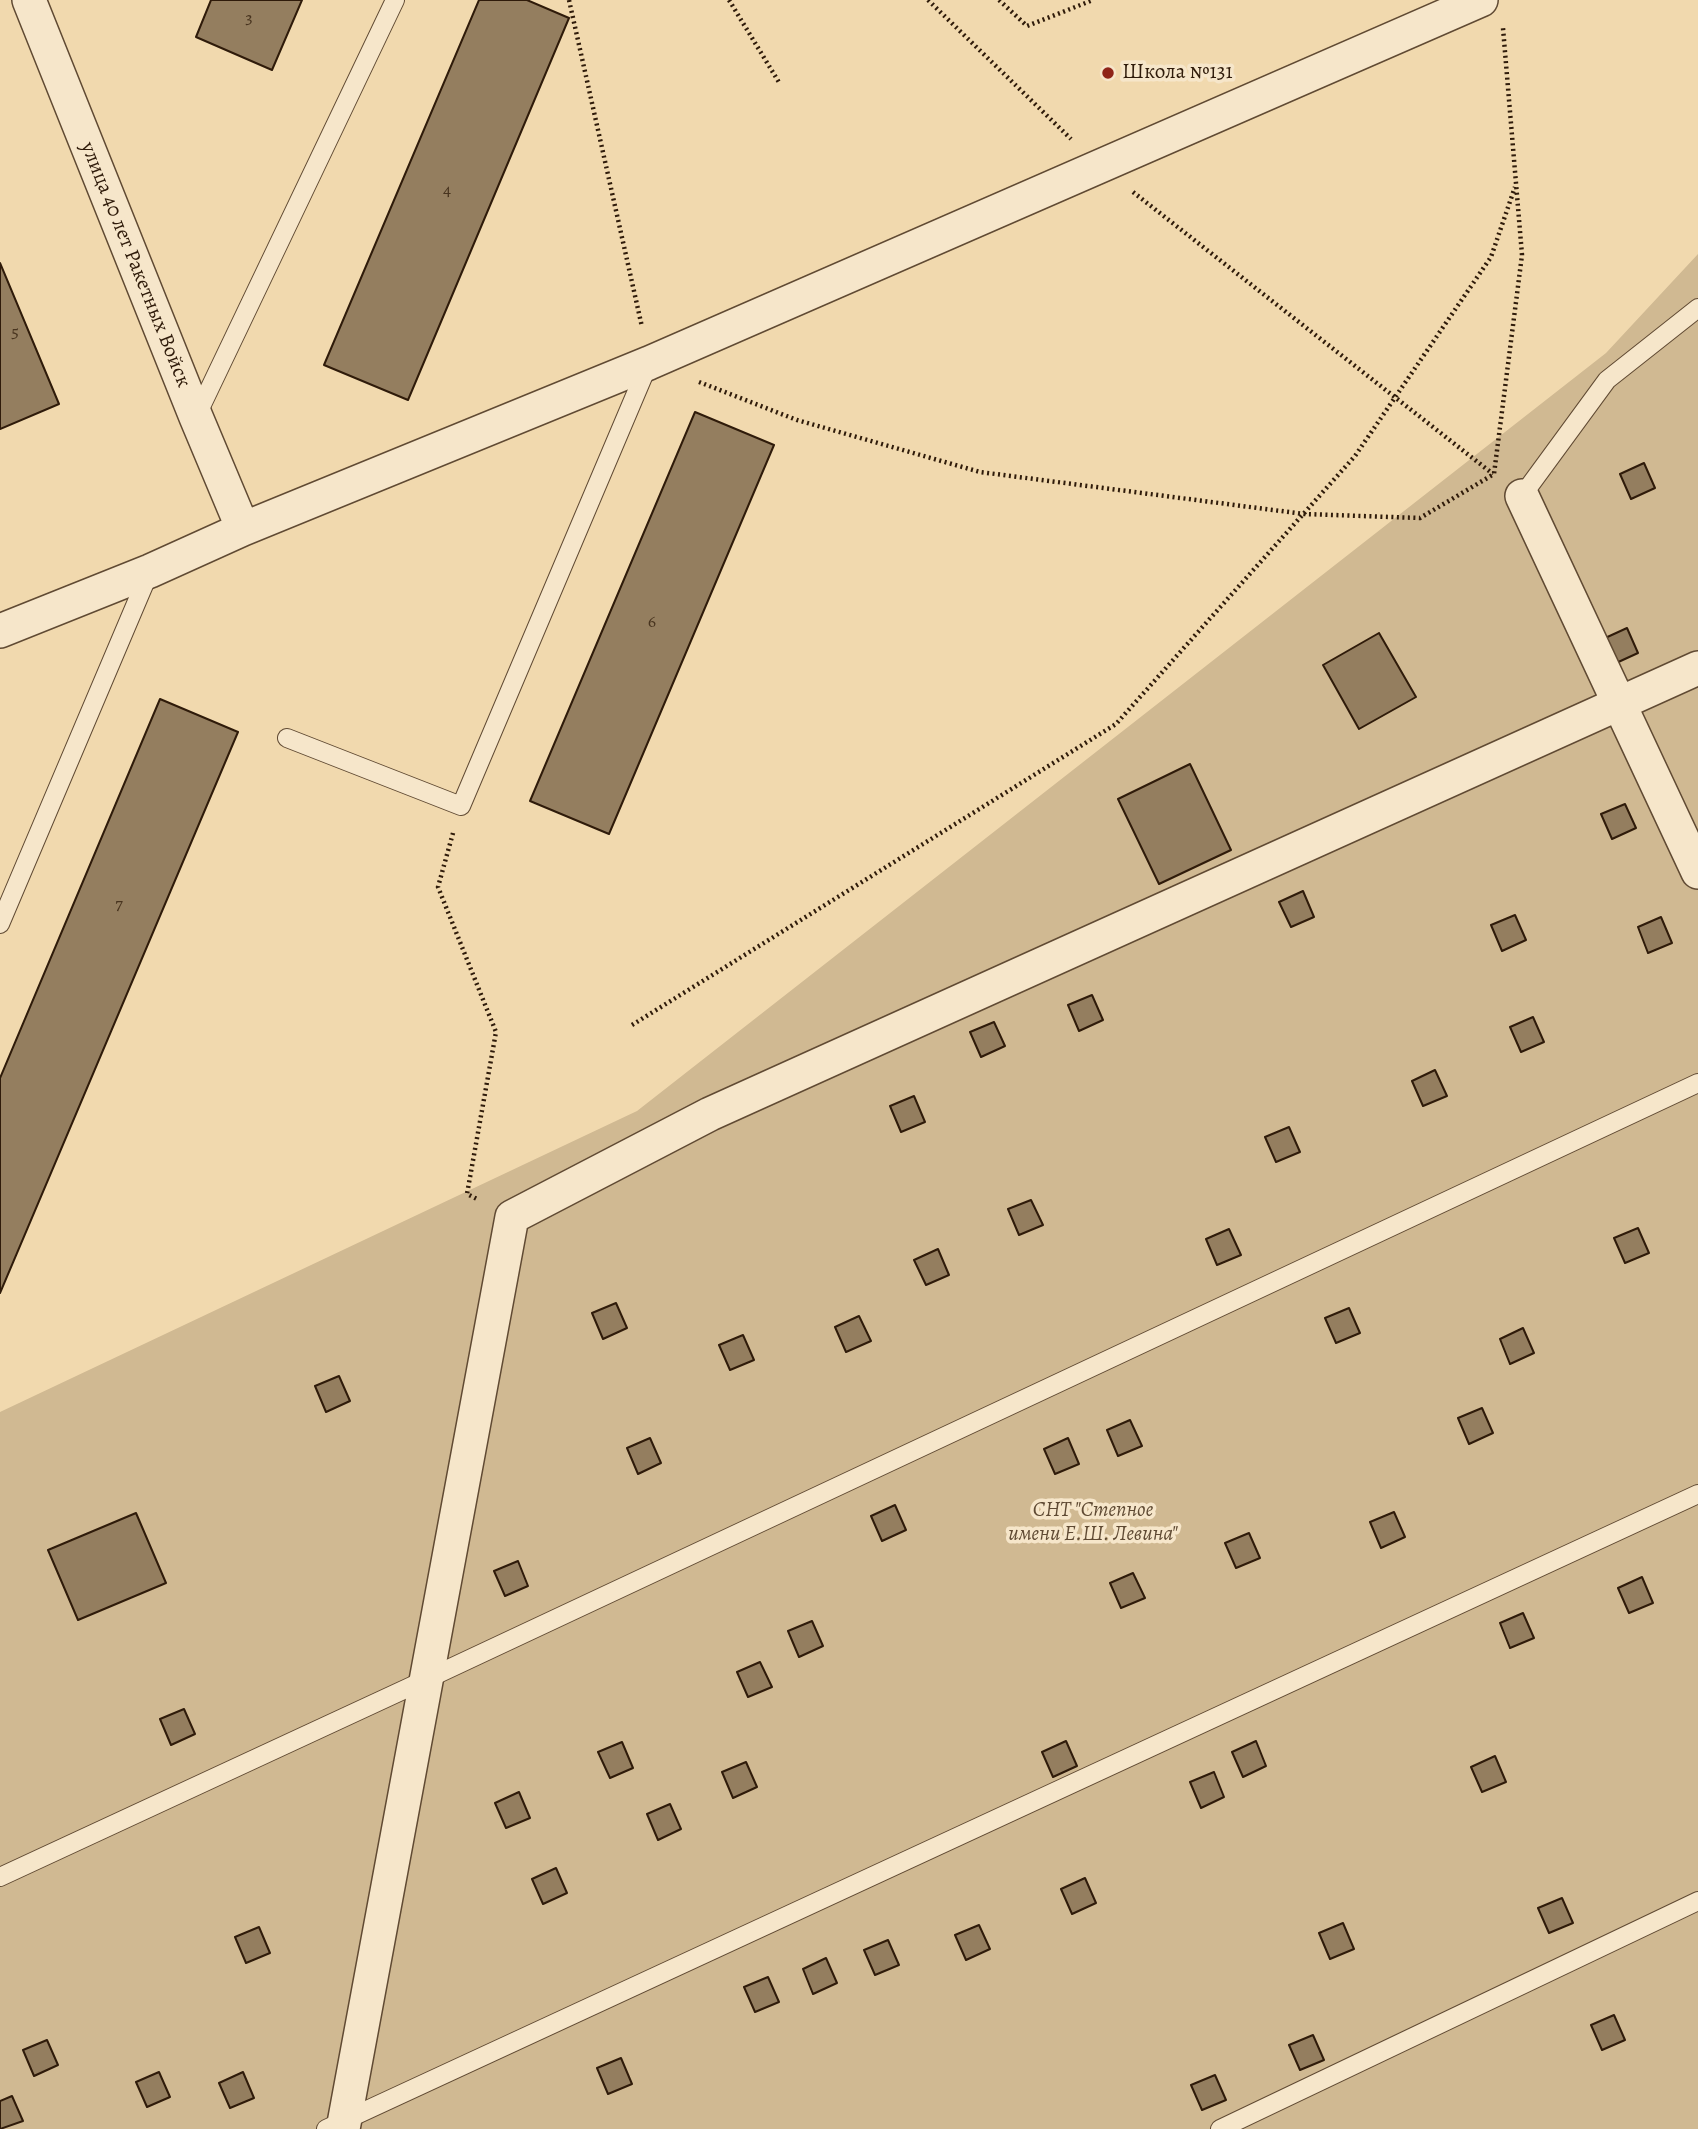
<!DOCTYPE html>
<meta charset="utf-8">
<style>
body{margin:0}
canvas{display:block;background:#f1d9ae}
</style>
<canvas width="1698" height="2129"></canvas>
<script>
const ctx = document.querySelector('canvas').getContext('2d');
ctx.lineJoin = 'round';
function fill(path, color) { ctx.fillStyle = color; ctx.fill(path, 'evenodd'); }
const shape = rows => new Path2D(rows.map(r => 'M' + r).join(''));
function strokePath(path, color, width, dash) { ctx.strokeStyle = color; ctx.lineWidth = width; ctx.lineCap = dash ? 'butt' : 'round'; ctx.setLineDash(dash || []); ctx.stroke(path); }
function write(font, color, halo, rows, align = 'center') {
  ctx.font = font + ' Alegreya,serif'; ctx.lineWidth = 7; ctx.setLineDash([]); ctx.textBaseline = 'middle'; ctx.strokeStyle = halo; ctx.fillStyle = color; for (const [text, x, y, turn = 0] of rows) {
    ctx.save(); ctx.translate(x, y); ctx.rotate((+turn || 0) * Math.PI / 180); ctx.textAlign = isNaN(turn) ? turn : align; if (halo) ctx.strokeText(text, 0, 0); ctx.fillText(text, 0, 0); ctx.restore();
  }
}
fill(shape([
 [1698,254,1698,2129,0,2129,0,1412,637,1111,1606,353]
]), '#d0b992');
const building = shape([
 [211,0,302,0,272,70,196,37,211,0],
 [479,0,527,0,569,18,408,400,324,365,479,0],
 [0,263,59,404,0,429,0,263],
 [695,412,774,445,609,834,530,801,695,412],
 [1644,463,1655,488,1631,499,1620,474,1644,463],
 [1627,628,1638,653,1614,664,1603,639,1627,628],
 [1379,633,1416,697,1359,729,1323,665,1379,633],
 [160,699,238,732,0,1293,0,1078,160,699],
 [1190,764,1231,850,1159,884,1118,799,1190,764],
 [1625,804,1636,828,1612,839,1601,814,1625,804],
 [1303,891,1314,917,1291,927,1279,902,1303,891],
 [1515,915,1526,940,1502,951,1491,925,1515,915],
 [1661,917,1672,943,1648,953,1638,927,1661,917],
 [1092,995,1103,1020,1079,1031,1068,1005,1092,995],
 [1533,1017,1544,1042,1521,1052,1510,1027,1533,1017],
 [994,1022,1005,1046,981,1057,970,1032,994,1022],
 [1435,1070,1447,1096,1423,1106,1412,1081,1435,1070],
 [914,1096,925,1122,901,1132,890,1106,914,1096],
 [1289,1127,1300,1152,1276,1162,1265,1137,1289,1127],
 [1031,1200,1043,1225,1019,1235,1008,1209,1031,1200],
 [1638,1228,1649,1253,1625,1263,1614,1238,1638,1228],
 [1229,1229,1241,1255,1217,1265,1206,1239,1229,1229],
 [938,1249,949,1275,926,1285,914,1260,938,1249],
 [616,1303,627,1328,603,1339,592,1313,616,1303],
 [1349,1308,1360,1333,1336,1343,1325,1318,1349,1308],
 [859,1316,871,1341,846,1352,835,1327,859,1316],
 [1523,1328,1534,1353,1510,1364,1500,1339,1523,1328],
 [743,1335,754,1360,730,1370,719,1345,743,1335],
 [339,1376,350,1401,326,1412,315,1386,339,1376],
 [1482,1408,1493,1433,1469,1444,1458,1418,1482,1408],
 [1130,1420,1142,1446,1118,1456,1107,1430,1130,1420],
 [650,1438,661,1463,638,1474,627,1448,650,1438],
 [1068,1438,1079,1464,1055,1474,1044,1449,1068,1438],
 [895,1505,906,1530,882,1541,871,1516,895,1505],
 [1394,1512,1405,1537,1381,1548,1370,1522,1394,1512],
 [136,1513,166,1583,78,1620,48,1550,136,1513],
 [1249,1533,1260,1558,1236,1568,1225,1543,1249,1533],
 [518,1561,528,1586,505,1596,494,1571,518,1561],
 [1133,1573,1145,1598,1121,1608,1110,1583,1133,1573],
 [1642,1577,1653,1603,1629,1613,1618,1588,1642,1577],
 [1523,1613,1534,1638,1510,1648,1500,1623,1523,1613],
 [812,1621,823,1646,799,1657,788,1631,812,1621],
 [760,1662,772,1687,748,1697,737,1672,760,1662],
 [184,1709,195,1734,171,1745,160,1719,184,1709],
 [1066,1741,1077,1766,1053,1777,1042,1752,1066,1741],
 [1256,1741,1266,1766,1243,1777,1232,1752,1256,1741],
 [622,1742,633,1768,610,1778,598,1752,622,1742],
 [1495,1756,1506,1782,1482,1792,1471,1767,1495,1756],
 [746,1762,757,1787,733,1798,722,1772,746,1762],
 [1214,1772,1224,1797,1201,1808,1190,1782,1214,1772],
 [519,1792,530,1818,506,1828,495,1803,519,1792],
 [670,1804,681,1829,658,1840,647,1814,670,1804],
 [556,1868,567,1893,543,1904,532,1879,556,1868],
 [1085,1878,1096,1903,1072,1914,1061,1889,1085,1878],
 [1562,1898,1573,1923,1549,1933,1538,1908,1562,1898],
 [1343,1923,1354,1949,1330,1959,1319,1933,1343,1923],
 [979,1925,990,1949,966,1960,955,1935,979,1925],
 [259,1927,270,1953,246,1963,235,1937,259,1927],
 [888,1940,899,1965,875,1975,864,1950,888,1940],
 [826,1958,837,1983,813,1994,803,1969,826,1958],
 [768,1977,779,2002,755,2012,744,1987,768,1977],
 [1614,2015,1625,2040,1602,2050,1591,2025,1614,2015],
 [1313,2035,1324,2060,1300,2070,1289,2045,1313,2035],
 [47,2040,58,2065,34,2076,23,2050,47,2040],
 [621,2058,632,2084,608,2094,597,2068,621,2058],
 [159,2072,170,2097,147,2107,136,2082,159,2072],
 [243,2072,254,2098,230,2108,219,2083,243,2072],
 [1215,2075,1226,2100,1202,2110,1191,2085,1215,2075],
 [12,2096,23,2121,0,2129,0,2101,12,2096]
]);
fill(building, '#947e5f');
strokePath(building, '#2f1b0a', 2);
const service = shape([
 [196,417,395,0],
 [1522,496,1607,380,1698,308],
 [287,738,461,806,648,365],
 [0,924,149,573],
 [0,1877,427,1679,1698,1083],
 [326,2129,1698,1494],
 [1220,2129,1698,1901]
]);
const minor = shape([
 [29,0,196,417,243,529],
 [1522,496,1698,872],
 [0,631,150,571,243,529,649,363,1481,0],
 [343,2129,512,1217,710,1114,1698,668]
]);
strokePath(service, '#604a33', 20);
strokePath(minor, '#604a33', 36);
strokePath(shape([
 [569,0,642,327],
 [729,0,780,84],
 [928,0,1071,139],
 [999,0,1027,26,1093,0],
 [1133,192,1493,474],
 [699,382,797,420,980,472,1304,514,1420,518,1494,474,1522,255,1503,28],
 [453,833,438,887,496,1032,467,1194,479,1200],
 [632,1025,1116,724,1355,456,1491,257,1515,187]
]), '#2f1b0a', 4.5, [2, 3.5]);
strokePath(service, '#f6e6ca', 18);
strokePath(minor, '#f6e6ca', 33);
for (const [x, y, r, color] of [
 [1108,73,7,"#8f2418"]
]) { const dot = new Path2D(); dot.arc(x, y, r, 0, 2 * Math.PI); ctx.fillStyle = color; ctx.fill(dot); strokePath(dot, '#f6e6ca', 2.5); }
write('18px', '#48341f', null, [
 ["3",249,19],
 ["4",447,191],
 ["5",15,333],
 ["6",652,623],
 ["7",119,905]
]);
write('21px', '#2f1b0a', '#f6e6ca', [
 ["Школа №131",1122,73]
], 'left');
write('21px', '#2f1b0a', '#f6e6ca', [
 ["улица 40 лет Ракетных Войск",135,265,68]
]);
write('italic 21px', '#5f4a33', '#f6e6ca', [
 ["СНТ \"Степное",1093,1511],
 ["имени Е.Ш. Левина\"",1093,1535]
]);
</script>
